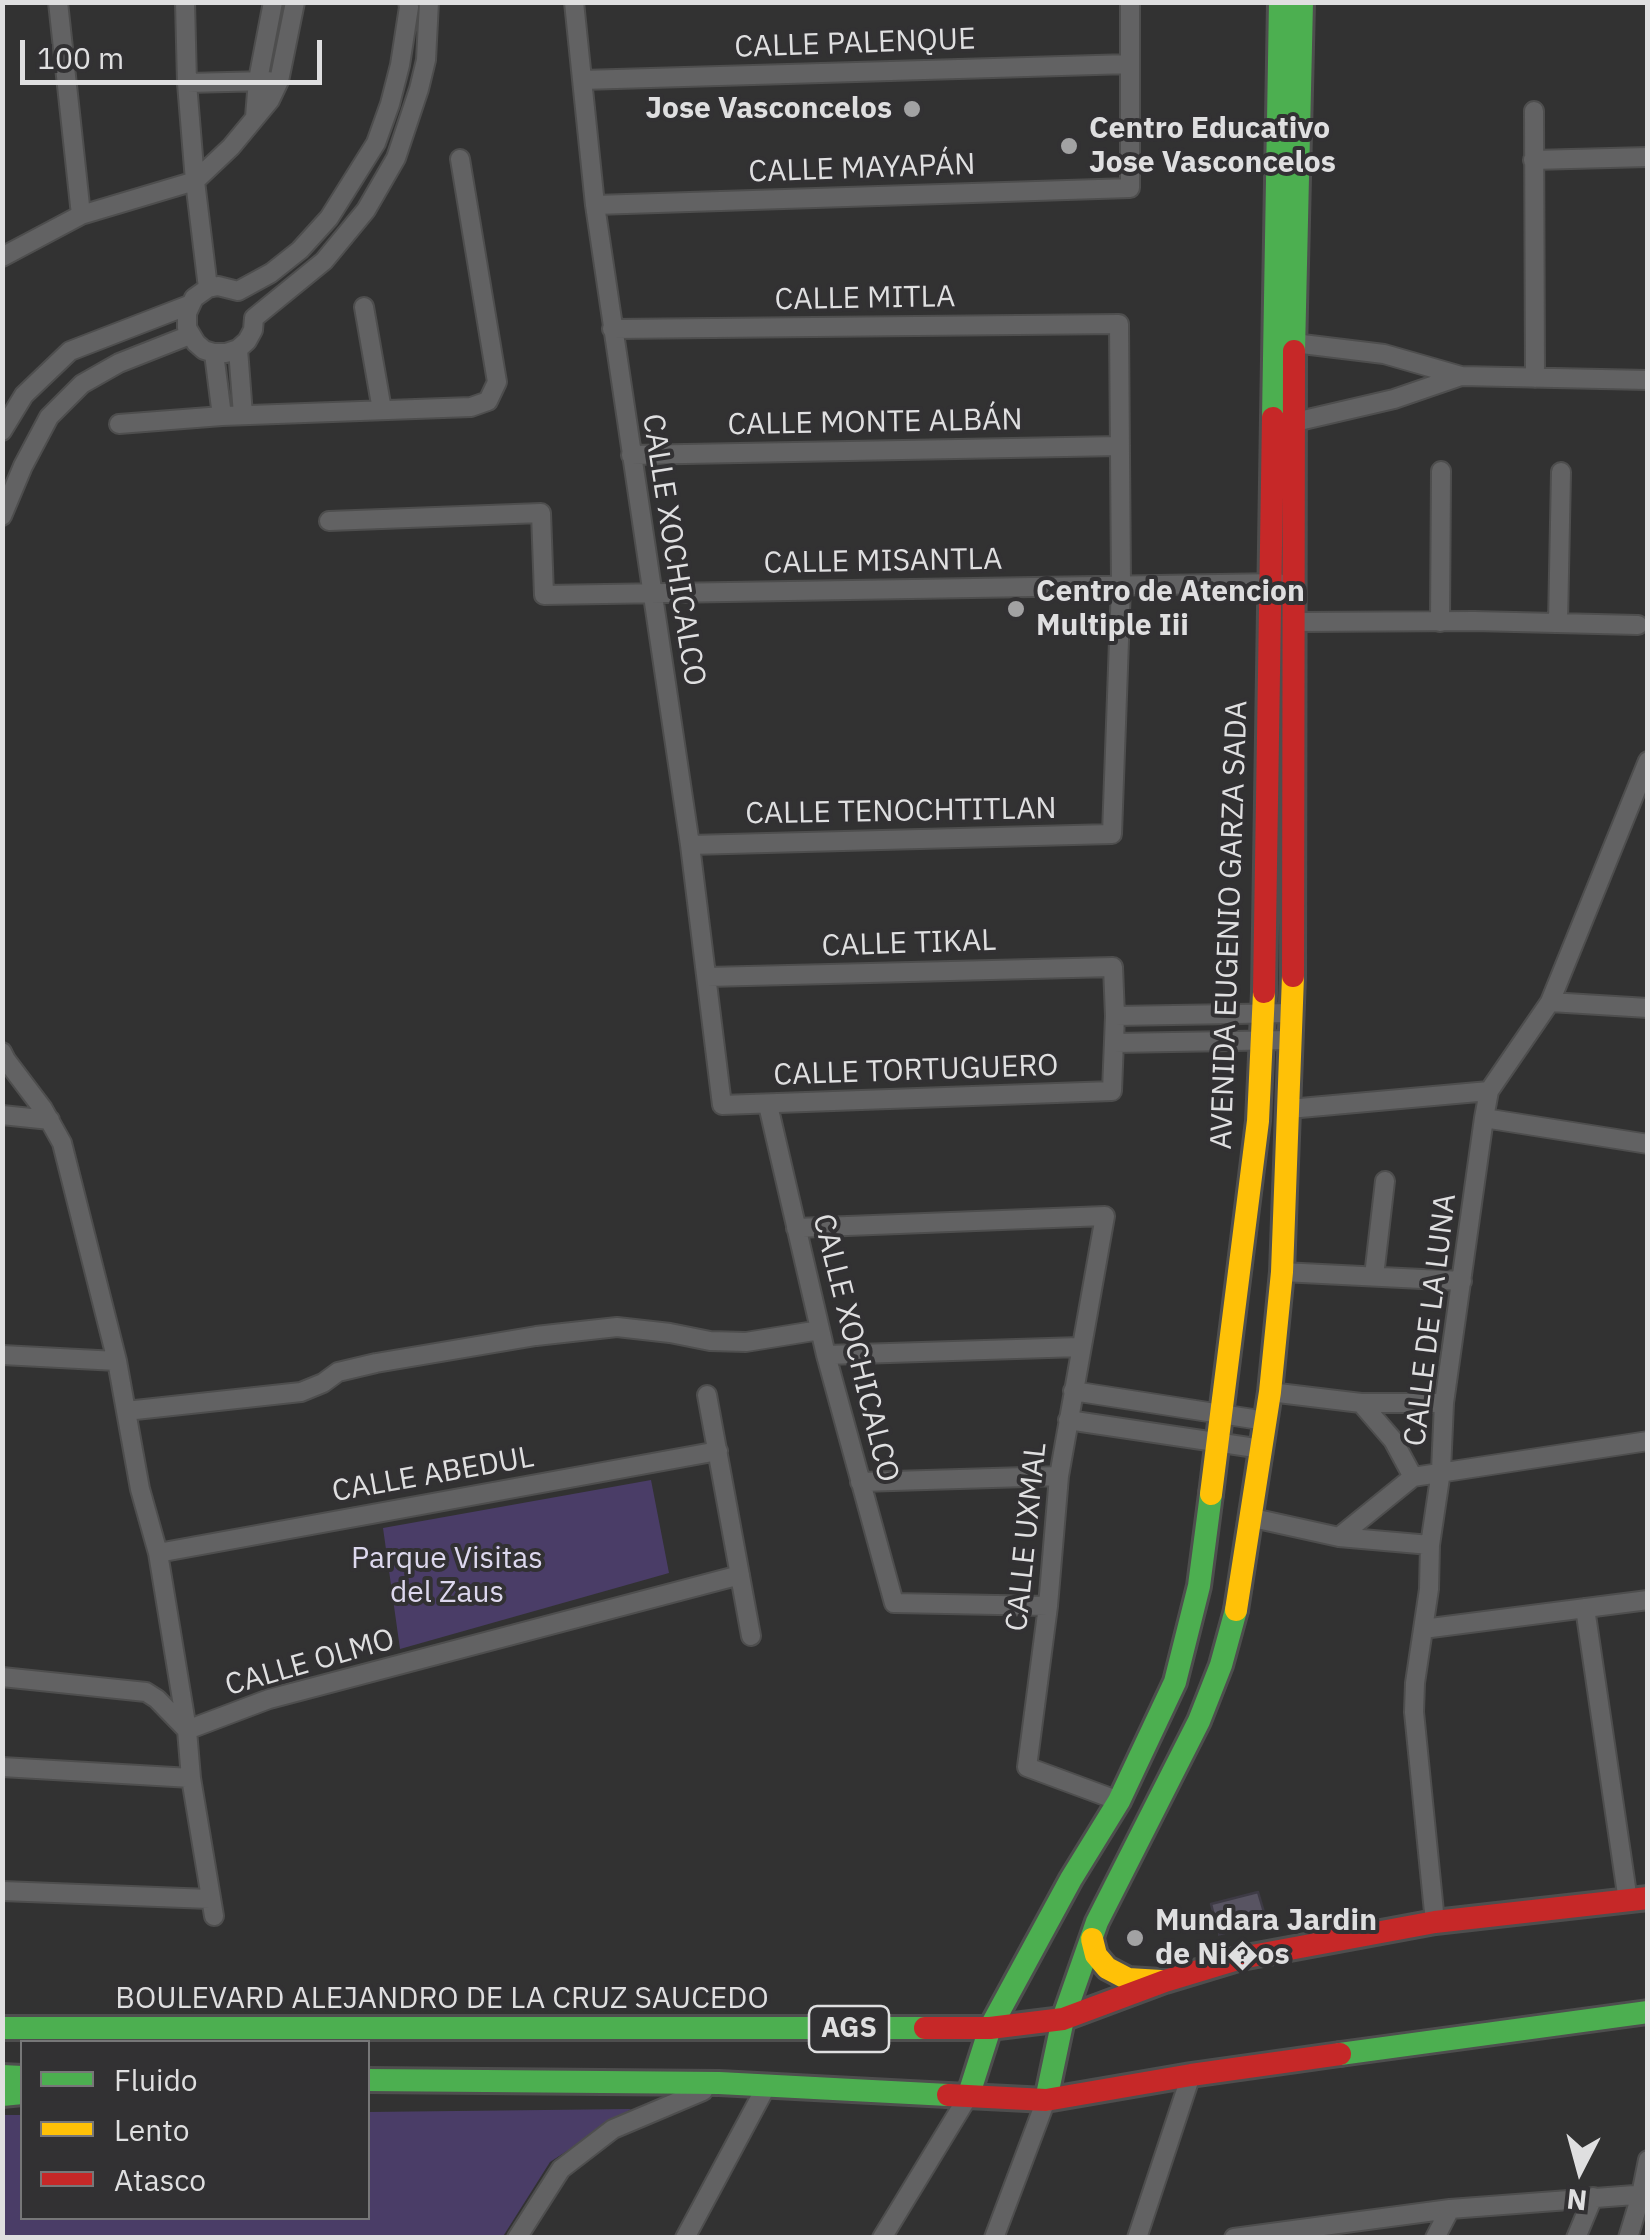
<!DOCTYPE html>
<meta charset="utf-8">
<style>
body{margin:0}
#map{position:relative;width:1650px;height:2240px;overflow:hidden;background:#323232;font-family:"IBM Plex Sans",sans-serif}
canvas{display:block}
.frame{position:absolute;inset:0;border:5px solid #dfdfe0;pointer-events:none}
.legend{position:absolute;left:20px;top:2040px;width:350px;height:180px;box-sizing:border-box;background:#323133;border:2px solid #777778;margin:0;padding:12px 18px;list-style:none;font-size:30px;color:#dfdfe0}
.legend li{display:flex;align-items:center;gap:20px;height:50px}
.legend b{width:50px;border:2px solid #777778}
.north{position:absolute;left:1530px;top:2120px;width:100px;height:100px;-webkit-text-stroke:8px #323133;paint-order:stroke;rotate:186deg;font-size:28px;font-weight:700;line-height:40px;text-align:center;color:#dfdfe0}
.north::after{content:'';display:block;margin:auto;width:35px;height:45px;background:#dfdfe0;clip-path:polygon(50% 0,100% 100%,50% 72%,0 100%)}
.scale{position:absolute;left:20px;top:40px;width:302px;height:45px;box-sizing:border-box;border:5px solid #dfdfe0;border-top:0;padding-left:12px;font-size:30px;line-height:35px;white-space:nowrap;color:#dfdfe0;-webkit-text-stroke:8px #323133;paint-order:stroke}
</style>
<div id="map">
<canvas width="1650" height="2240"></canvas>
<div class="frame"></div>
<ul class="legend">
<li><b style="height:12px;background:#4caf50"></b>Fluido</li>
<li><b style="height:12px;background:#ffc107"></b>Lento</li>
<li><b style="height:12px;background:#c62828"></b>Atasco</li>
</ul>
<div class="north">N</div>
<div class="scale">100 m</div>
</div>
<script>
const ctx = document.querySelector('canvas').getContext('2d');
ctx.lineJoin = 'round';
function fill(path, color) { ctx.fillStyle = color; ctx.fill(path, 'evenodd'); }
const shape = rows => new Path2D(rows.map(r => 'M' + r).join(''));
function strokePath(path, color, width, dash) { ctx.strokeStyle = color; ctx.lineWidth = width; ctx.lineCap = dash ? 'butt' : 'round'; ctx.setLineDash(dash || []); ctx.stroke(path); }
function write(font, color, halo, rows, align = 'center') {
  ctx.font = font + ' "IBM Plex Sans",sans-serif'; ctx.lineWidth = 8; ctx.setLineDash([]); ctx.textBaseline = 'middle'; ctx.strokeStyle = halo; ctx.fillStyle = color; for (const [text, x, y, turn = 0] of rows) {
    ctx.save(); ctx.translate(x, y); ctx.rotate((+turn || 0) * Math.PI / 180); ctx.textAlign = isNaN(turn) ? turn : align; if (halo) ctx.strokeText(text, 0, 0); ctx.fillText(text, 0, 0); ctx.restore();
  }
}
fill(shape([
 [651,1480,669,1573,400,1649,383,1528],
 [631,2109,550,2162,502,2238,3,2237,2,2115,22,2115,22,2218,368,2218,368,2112]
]), '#4a3d67');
const street = shape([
 [58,2,81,215],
 [185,2,187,83,195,181,208,288],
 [408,2,409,7,400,65,390,104,376,143,329,218,300,250,271,273,238,291,218,286,208,288,194,298,187,313,187,328,196,343,204,350,214,353,226,353,238,349,247,341,253,330,254,318,324,261,366,210,396,158,419,89,426,60,429,2],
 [574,2,595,205,690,845,722,1105,1112,1091,1115,1016,1113,967,707,977],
 [582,80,1130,64],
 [187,83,268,81],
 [1534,111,1535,378],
 [255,117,258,80,273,2],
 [1533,160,1648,157],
 [595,205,1130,188,1130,2],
 [2,257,81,215,195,181,231,147,270,100,279,81,295,2],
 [364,307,382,410],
 [612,329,1119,324,1121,585,1112,834,690,845],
 [1294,343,1384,354,1461,376,1648,380],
 [238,349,243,415],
 [214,353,222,416],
 [1295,422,1394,399,1461,376],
 [119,424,222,416,471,407,488,401,497,382,460,159],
 [2,431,24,395,70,351,189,305],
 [631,455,1120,446],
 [2,516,23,466,49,417,82,384,119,363,190,335],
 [329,521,541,513,544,595,1279,583],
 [1295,622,1474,621,1638,625],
 [1440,622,1441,471],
 [1558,623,1561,472],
 [1550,1002,1648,1008],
 [1115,1016,1293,1013],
 [1114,1043,1291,1040],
 [2,1052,6,1060,43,1109,62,1143,117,1361,140,1489,158,1553,187,1730,191,1778,214,1916],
 [768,1105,826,1355,894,1603,1048,1606],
 [1289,1109,1489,1091],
 [2,1115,50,1120],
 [1484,1118,1648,1144],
 [796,1228,1105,1216,1059,1476,1048,1606,1027,1767,1119,1801],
 [1282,1272,1462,1281],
 [1374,1276,1385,1181],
 [2,1355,117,1361],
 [826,1355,1080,1347],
 [1073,1391,1266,1421],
 [1270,1392,1361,1403,1444,1403],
 [707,1395,751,1636],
 [1361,1403,1393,1440,1413,1477],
 [126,1411,301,1392,323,1383,338,1372,376,1363,536,1336,617,1327,670,1333,710,1341,746,1342,820,1330],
 [1068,1420,1262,1449],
 [860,1482,1059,1476],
 [1253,1518,1339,1537,1430,1545],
 [1339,1537,1413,1477,1648,1441],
 [158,1553,718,1451],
 [1585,1608,1628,1901],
 [1423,1629,1648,1600],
 [2,1677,146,1692,157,1699,187,1730,269,1699,740,1575],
 [2,1767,191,1778],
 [2,1891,210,1899],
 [1435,1922,1414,1712,1415,1683,1429,1589,1430,1545,1441,1471,1444,1403,1484,1118,1489,1091,1550,1002,1648,761],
 [517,2238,561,2169,613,2129,703,2091],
 [685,2238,767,2085],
 [882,2238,969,2095],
 [994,2238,1046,2100],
 [1137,2238,1191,2075],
 [1234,2238,1450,2209,1648,2194],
 [1435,2238,1450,2209],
 [1576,2238,1593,2197],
 [1628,2238,1641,2195,1648,2160]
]);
const fast = shape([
 [1294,351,1302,2],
 [1273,418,1280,2],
 [2,2028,925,2028],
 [1340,2054,1648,2012],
 [2,2076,22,2077],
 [368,2080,719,2083,948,2095],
 [969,2094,990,2028,1071,1879,1119,1801,1175,1682,1199,1586,1211,1494],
 [2,2095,22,2093],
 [1046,2100,1063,2019,1097,1922,1199,1721,1221,1665,1236,1610]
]);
const slow = shape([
 [1211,1494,1258,1121,1264,992],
 [1236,1610,1270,1392,1282,1272,1293,976],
 [1092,1939,1096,1955,1107,1968,1128,1979,1161,1981]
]);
const jam = shape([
 [1293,976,1294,351],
 [1264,992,1273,418],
 [925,2028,990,2028,1063,2019,1165,1981,1241,1958,1435,1922,1648,1898],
 [948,2095,1046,2100,1191,2075,1340,2054]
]);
strokePath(street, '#4e4e4e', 22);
strokePath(fast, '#4e4e4e', 28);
strokePath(slow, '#4e4e4e', 28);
strokePath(jam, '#4e4e4e', 28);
strokePath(street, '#626263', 18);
strokePath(fast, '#4caf50', 22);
strokePath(slow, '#ffc107', 22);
strokePath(jam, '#c62828', 22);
fill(shape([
 [1266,1919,1266,1924,1218,1936,1218,1931]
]), '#3e3b45');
const building = shape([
 [1258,1892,1266,1919,1218,1931,1211,1904,1258,1892]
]);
fill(building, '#585462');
strokePath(building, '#3e3b45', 2.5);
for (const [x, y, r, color] of [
 [912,109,10,"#a2a2a3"],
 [1069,146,10,"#a2a2a3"],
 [1016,609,10,"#a2a2a3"],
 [1135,1938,10,"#a2a2a3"]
]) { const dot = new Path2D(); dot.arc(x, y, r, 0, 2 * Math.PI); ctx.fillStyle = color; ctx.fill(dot); strokePath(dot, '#323133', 4); }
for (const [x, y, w] of [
 [849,2029,80]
]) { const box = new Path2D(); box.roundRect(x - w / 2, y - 23, w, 46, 8); ctx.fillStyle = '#323133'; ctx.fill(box); strokePath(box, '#dfdfe0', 2.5); }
write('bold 28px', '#dfdfe0', null, [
 ["AGS",849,2029]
]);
write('30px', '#dfdfe0', '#323133', [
 ["CALLE PALENQUE",855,44,-2],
 ["CALLE MAYAPÁN",862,169,-2],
 ["CALLE MITLA",865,299,-1],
 ["CALLE MONTE ALBÁN",875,423,-1],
 ["CALLE XOCHICALCO",673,550,81],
 ["CALLE MISANTLA",883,562,-1],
 ["CALLE TENOCHTITLAN",901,812,-1],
 ["AVENIDA EUGENIO GARZA SADA",1230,925,-88],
 ["CALLE TIKAL",909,944,-2],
 ["CALLE TORTUGUERO",916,1071,-2],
 ["CALLE DE LA LUNA",1431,1320,-83],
 ["CALLE XOCHICALCO",855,1348,76],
 ["CALLE ABEDUL",433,1475,-10],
 ["CALLE UXMAL",1027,1537,-84],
 ["CALLE OLMO",310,1663,-16],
 ["BOULEVARD ALEJANDRO DE LA CRUZ SAUCEDO",442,1999]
]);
write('bold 30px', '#dfdfe0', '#323133', [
 ["Jose Vasconcelos",892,109,"right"],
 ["Centro Educativo",1089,129],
 ["Jose Vasconcelos",1089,163],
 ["Centro de Atencion",1036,592],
 ["Multiple Iii",1036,626],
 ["Mundara Jardin",1155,1921],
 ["de Ni�os",1155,1955]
], 'left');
write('30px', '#ddd8ee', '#323133', [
 ["Parque Visitas",447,1559],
 ["del Zaus",447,1593]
]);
</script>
